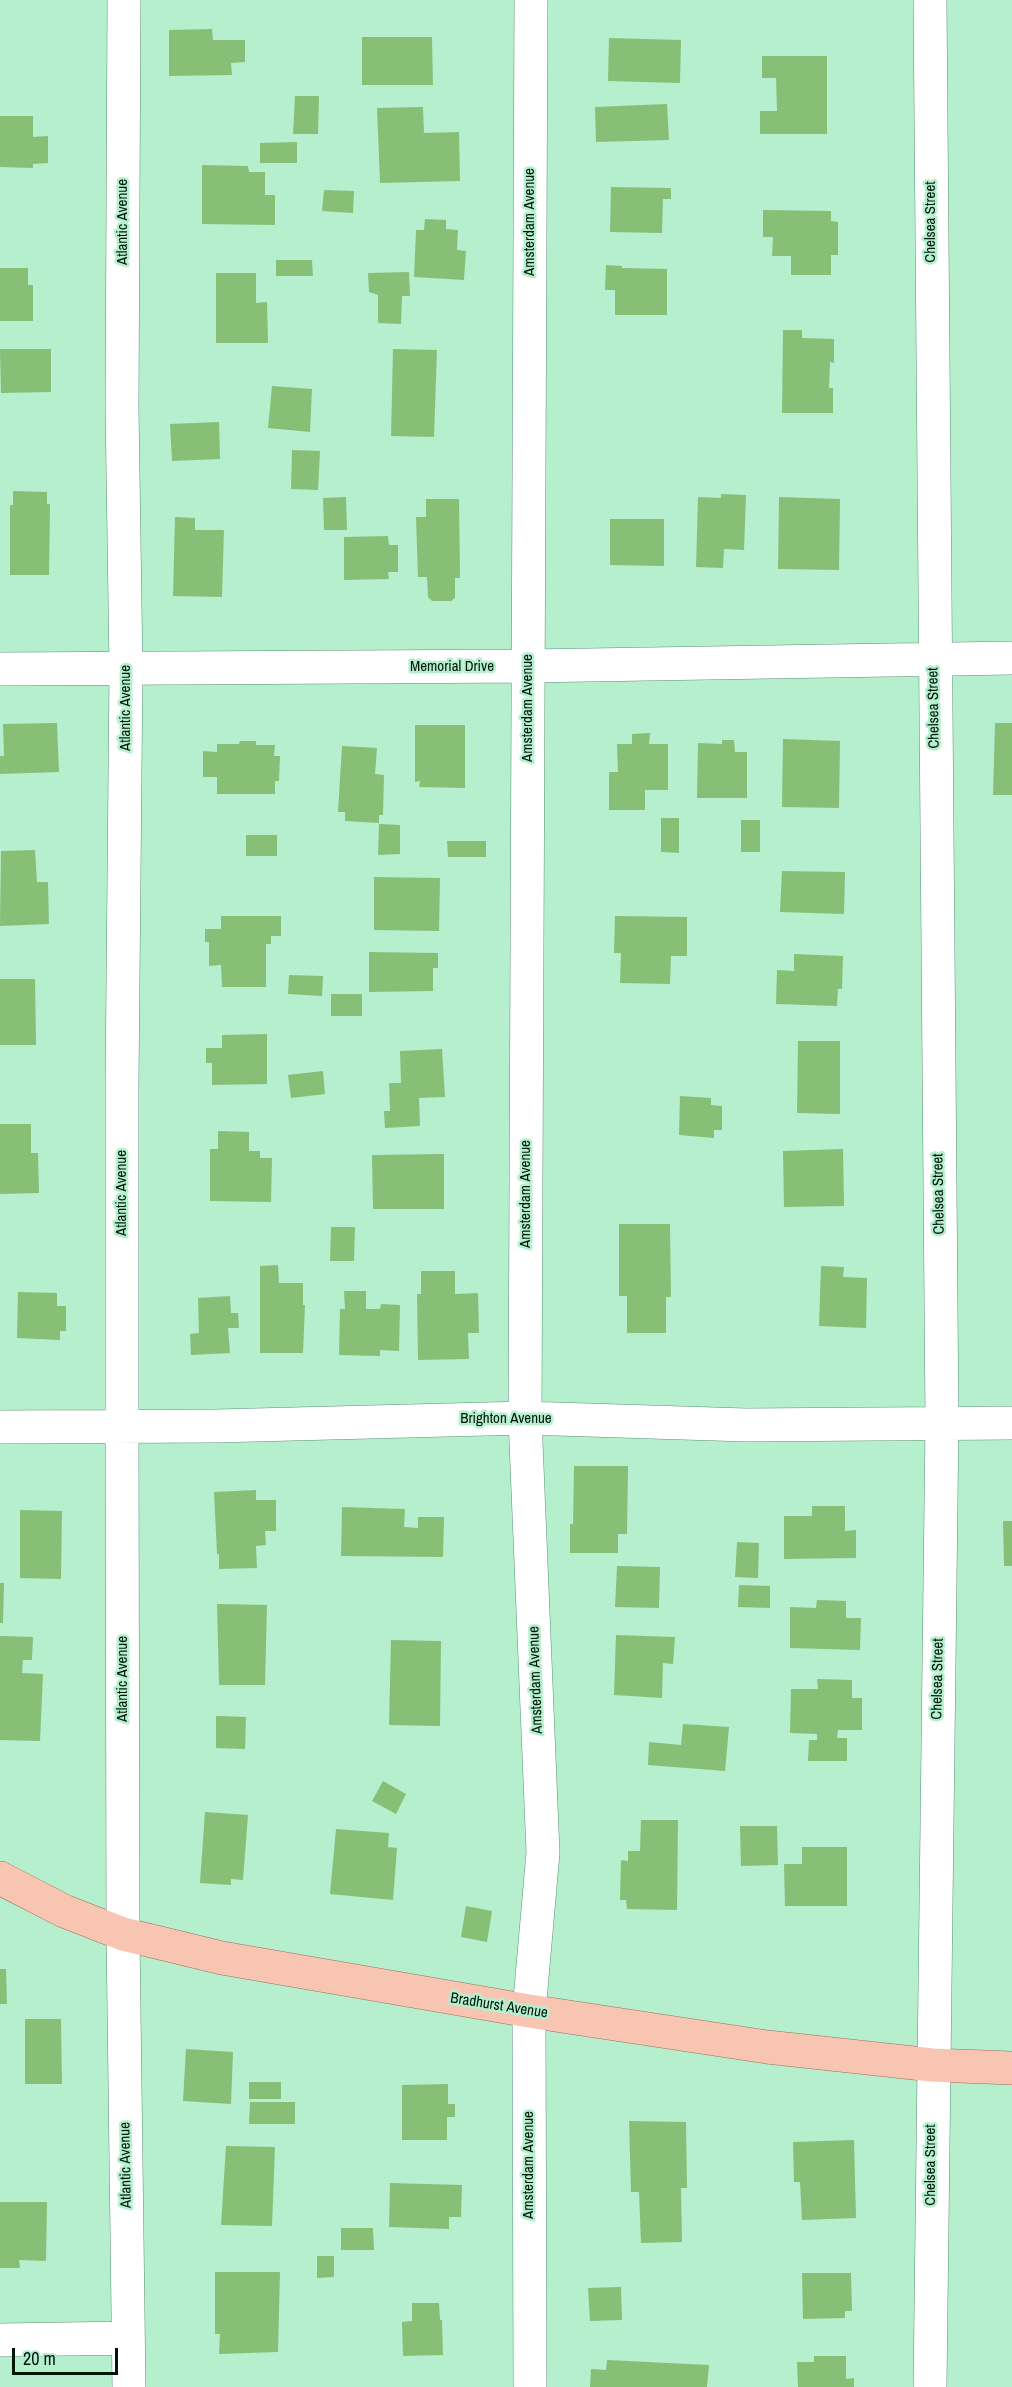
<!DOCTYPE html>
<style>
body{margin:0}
#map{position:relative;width:1012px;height:2387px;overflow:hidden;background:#b5efce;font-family:"Archivo Narrow",sans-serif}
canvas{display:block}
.scale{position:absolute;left:12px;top:2348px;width:106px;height:27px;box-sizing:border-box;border:3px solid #01160b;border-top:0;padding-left:8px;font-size:18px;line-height:21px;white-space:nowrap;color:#01160b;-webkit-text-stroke:4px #b5efce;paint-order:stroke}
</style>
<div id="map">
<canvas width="1012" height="2387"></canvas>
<div class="scale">20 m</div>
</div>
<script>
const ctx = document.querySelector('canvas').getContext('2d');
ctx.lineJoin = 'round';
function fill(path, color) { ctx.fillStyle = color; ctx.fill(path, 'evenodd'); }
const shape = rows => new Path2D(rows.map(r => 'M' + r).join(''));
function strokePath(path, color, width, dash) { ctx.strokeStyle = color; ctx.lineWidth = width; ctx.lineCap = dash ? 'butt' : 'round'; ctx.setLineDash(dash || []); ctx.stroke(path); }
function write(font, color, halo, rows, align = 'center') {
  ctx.font = font + ' "Archivo Narrow",sans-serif'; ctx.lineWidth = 5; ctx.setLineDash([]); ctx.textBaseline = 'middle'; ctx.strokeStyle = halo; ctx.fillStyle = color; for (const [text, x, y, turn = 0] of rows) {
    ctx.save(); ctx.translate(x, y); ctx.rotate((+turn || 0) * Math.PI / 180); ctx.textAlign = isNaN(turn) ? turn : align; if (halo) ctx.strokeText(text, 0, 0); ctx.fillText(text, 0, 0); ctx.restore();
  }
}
fill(shape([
 [212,29,213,40,245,40,245,62,231,63,232,75,169,76,169,30],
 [362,37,432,37,433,85,362,85],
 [609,38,681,40,680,83,608,81],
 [762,56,827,56,827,134,760,134,760,111,777,111,776,78,762,78],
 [295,96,319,96,318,134,293,134],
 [667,104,669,140,596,142,595,107],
 [423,107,424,133,459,132,460,181,380,183,377,108],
 [0,116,33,116,33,137,48,136,48,163,33,164,33,168,0,167],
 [297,142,297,163,260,163,260,143],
 [202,165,248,166,249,172,265,172,265,195,275,195,275,225,202,224],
 [611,187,671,188,671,199,663,199,662,233,610,232],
 [324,190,354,191,353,213,322,211],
 [763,210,831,211,831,221,838,222,838,255,831,255,831,275,791,275,791,256,772,256,773,237,763,237],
 [425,219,446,220,446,229,458,230,457,250,466,251,464,280,414,277,416,230,424,230],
 [276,260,312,260,313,276,276,276],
 [606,265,622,266,622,268,667,269,667,315,615,315,615,290,605,290],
 [0,268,28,268,28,285,33,285,33,321,0,321],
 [409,272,410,296,402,296,401,324,378,323,378,295,369,292,368,273],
 [216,273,256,273,256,303,267,302,268,343,216,343],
 [783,330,802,330,802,338,834,339,834,363,830,362,829,388,833,388,833,413,782,413],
 [0,349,51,349,51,392,1,393],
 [393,349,437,350,434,437,391,436],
 [272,386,312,389,310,432,268,428],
 [219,422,220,459,172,461,170,424],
 [292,450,320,451,318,490,291,489],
 [13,491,47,492,47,504,50,504,49,575,10,575,10,505,13,505],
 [721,494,746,495,744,550,724,549,723,568,696,567,698,497,721,498],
 [346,497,347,530,324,530,323,498],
 [779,497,840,499,839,570,778,569],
 [426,499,459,499,460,578,455,578,455,598,451,601,432,601,428,597,427,577,418,577,416,517,426,517],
 [175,517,195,518,195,530,224,530,222,597,173,596],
 [610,519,664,519,664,566,610,565],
 [388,536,389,545,398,545,398,572,388,572,389,579,344,580,344,537],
 [57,723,59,772,0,774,0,756,4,756,3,724],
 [995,723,1012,723,1012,795,993,795],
 [415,725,465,725,465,788,419,787,420,781,415,782],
 [650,733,649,744,668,744,668,790,645,790,645,810,609,810,609,772,618,772,617,744,632,744,632,734],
 [783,739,840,741,839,808,782,807],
 [722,740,734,740,735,752,747,752,747,798,697,798,698,743,722,744],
 [240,741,256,741,256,745,275,745,274,756,280,756,279,781,275,781,275,794,217,794,217,777,203,777,203,751,217,752,217,744,239,744],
 [342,746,377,748,375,774,384,775,383,815,379,815,379,823,345,821,345,812,338,812],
 [661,818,679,818,679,853,661,852],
 [741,820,760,820,760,852,741,852],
 [379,824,400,825,400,854,378,855],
 [246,835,277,835,277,856,246,856],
 [447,841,486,841,486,857,448,857],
 [35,850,37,882,48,882,49,924,0,926,1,851],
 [782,871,845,872,844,914,780,912],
 [374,877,440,878,439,931,374,930],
 [221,916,281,916,281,936,271,936,271,944,266,944,266,987,222,987,221,965,209,966,209,942,205,942,205,929,221,929],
 [615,916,687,917,687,956,671,956,670,984,620,983,621,953,614,953],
 [369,952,438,953,438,968,433,968,433,991,369,992],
 [794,954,843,956,842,989,838,989,837,1006,776,1004,777,970,794,971],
 [289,975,323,976,322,996,288,994],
 [0,979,35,979,36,1045,0,1045],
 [331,994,362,994,362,1016,331,1016],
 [267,1034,267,1084,212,1085,212,1063,206,1063,206,1048,222,1048,222,1035],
 [798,1041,840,1041,840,1114,797,1113],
 [442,1049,445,1097,419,1098,420,1126,385,1128,384,1111,390,1111,389,1083,401,1083,400,1051],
 [323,1071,325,1094,291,1098,288,1075],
 [680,1096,711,1098,711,1105,722,1106,722,1130,714,1130,714,1138,679,1135],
 [0,1124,31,1124,31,1153,38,1153,39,1193,0,1194],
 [218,1131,249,1132,249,1151,260,1151,260,1158,272,1158,271,1202,210,1201,210,1149,218,1149],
 [843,1149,844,1206,784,1207,783,1151],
 [444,1154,444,1209,373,1209,372,1155],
 [619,1224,670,1224,671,1297,666,1297,666,1333,627,1333,627,1296,619,1296],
 [331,1227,355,1227,354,1261,330,1261],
 [278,1265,279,1283,303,1283,303,1305,305,1305,303,1353,260,1353,260,1266],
 [821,1266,844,1267,843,1277,867,1278,866,1328,819,1326],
 [421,1271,455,1271,455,1294,478,1293,479,1333,468,1333,469,1359,418,1360,417,1294,421,1294],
 [344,1291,366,1291,366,1309,380,1309,381,1304,400,1305,399,1351,380,1350,380,1356,339,1355,340,1309,345,1309],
 [18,1292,57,1293,57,1306,66,1306,66,1331,60,1331,60,1340,17,1338],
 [230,1296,231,1313,238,1313,239,1328,228,1328,230,1353,191,1355,190,1334,199,1333,198,1298],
 [574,1466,628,1466,627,1534,618,1534,618,1553,570,1553,570,1524,573,1524],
 [256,1490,256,1500,276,1500,276,1531,265,1531,266,1545,256,1546,257,1568,219,1569,219,1554,217,1554,214,1492],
 [812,1506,845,1506,845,1531,856,1530,856,1558,784,1559,784,1516,812,1516],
 [342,1507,405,1509,404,1527,418,1528,418,1517,444,1517,443,1557,341,1556],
 [20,1510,62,1511,61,1579,20,1578],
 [1003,1521,1012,1521,1012,1566,1004,1566],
 [737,1542,759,1543,758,1578,735,1577],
 [617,1566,660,1567,659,1608,615,1607],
 [0,1583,4,1583,3,1623,0,1623],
 [739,1585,770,1586,770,1608,738,1607],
 [817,1600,846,1601,846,1618,861,1618,860,1650,790,1648,790,1607,816,1608],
 [217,1604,267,1605,265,1685,219,1685],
 [616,1635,675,1637,673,1664,663,1663,662,1698,614,1695],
 [0,1636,33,1637,32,1660,23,1660,22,1673,43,1674,40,1741,0,1740],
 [391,1640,441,1641,440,1726,389,1725],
 [817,1679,852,1680,852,1698,862,1698,862,1730,838,1730,837,1738,847,1738,847,1761,808,1761,809,1740,817,1740,817,1734,790,1733,791,1689,818,1689],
 [216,1716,246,1717,245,1749,216,1748],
 [683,1724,729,1727,725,1771,648,1765,649,1742,681,1745],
 [383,1781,406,1794,396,1814,372,1801],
 [205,1812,248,1815,243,1880,231,1879,231,1885,200,1883],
 [641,1820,678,1820,677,1910,627,1909,626,1900,620,1900,621,1860,628,1861,628,1851,640,1851],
 [740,1826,777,1826,778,1865,741,1866],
 [336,1829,389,1833,388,1847,397,1848,393,1900,330,1894],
 [802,1847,847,1847,847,1906,785,1906,784,1864,802,1864],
 [466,1906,492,1911,487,1942,461,1937],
 [0,1969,6,1969,7,2004,0,2004],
 [25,2019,61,2019,62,2084,25,2084],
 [186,2049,233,2052,231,2104,183,2101],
 [249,2082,281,2082,281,2099,249,2099],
 [448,2084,448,2104,455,2104,455,2117,447,2117,447,2140,402,2140,402,2085],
 [250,2102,295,2102,295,2124,249,2124],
 [629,2121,686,2122,687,2188,681,2188,682,2242,641,2243,639,2192,631,2192],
 [854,2140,856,2218,802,2220,800,2182,794,2182,793,2142],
 [226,2146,275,2147,272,2226,221,2225],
 [390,2183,462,2185,461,2217,449,2217,449,2229,389,2227],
 [0,2202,47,2202,46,2261,19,2260,20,2268,0,2268],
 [341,2228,373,2228,374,2250,341,2250],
 [317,2256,334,2256,334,2277,317,2278],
 [215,2272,280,2272,278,2352,219,2354,220,2334,215,2334],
 [802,2273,851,2273,852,2311,845,2311,845,2318,803,2319],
 [621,2287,622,2320,590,2321,588,2288],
 [412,2303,439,2303,440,2320,442,2320,443,2355,403,2356,402,2322,412,2321],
 [814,2356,846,2356,846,2379,854,2378,854,2387,798,2387,797,2362,814,2362],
 [607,2360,709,2365,707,2387,590,2387,591,2369,606,2370]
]), '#87bf77');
const minor = shape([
 [124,0,122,408,126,669,122,1084,122,1427,123,1934,129,2387],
 [0,669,528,666,1012,658],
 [0,1427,216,1426,525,1418,746,1425,1012,1423],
 [0,2340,128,2338],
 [530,2387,529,2011,543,1853,525,1418,531,0],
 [930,2387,942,1422,930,0]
]);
const major = shape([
 [0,1878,64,1911,123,1934,222,1958,529,2011,767,2047,932,2065,1012,2068]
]);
strokePath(minor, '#5a9273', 34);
strokePath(major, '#9e6e58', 34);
strokePath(minor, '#fff', 33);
strokePath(major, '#f8c5b3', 33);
write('15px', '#01160b', '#b5efce', [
 ["Atlantic Avenue",123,222,-90],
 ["Amsterdam Avenue",530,222,-90],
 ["Chelsea Street",931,222,-90],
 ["Memorial Drive",452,667],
 ["Atlantic Avenue",126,708,-90],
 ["Amsterdam Avenue",528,708,-90],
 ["Chelsea Street",934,708,-91],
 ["Atlantic Avenue",122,1193,-90],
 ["Amsterdam Avenue",526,1194,-90],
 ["Chelsea Street",939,1194,-91],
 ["Brighton Avenue",506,1419],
 ["Atlantic Avenue",123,1679,-90],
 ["Chelsea Street",938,1679,-89],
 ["Amsterdam Avenue",536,1680,-92],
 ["Bradhurst Avenue",499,2006,9],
 ["Atlantic Avenue",126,2165,-91],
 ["Amsterdam Avenue",529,2165,-90],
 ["Chelsea Street",931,2165,-90]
]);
</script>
